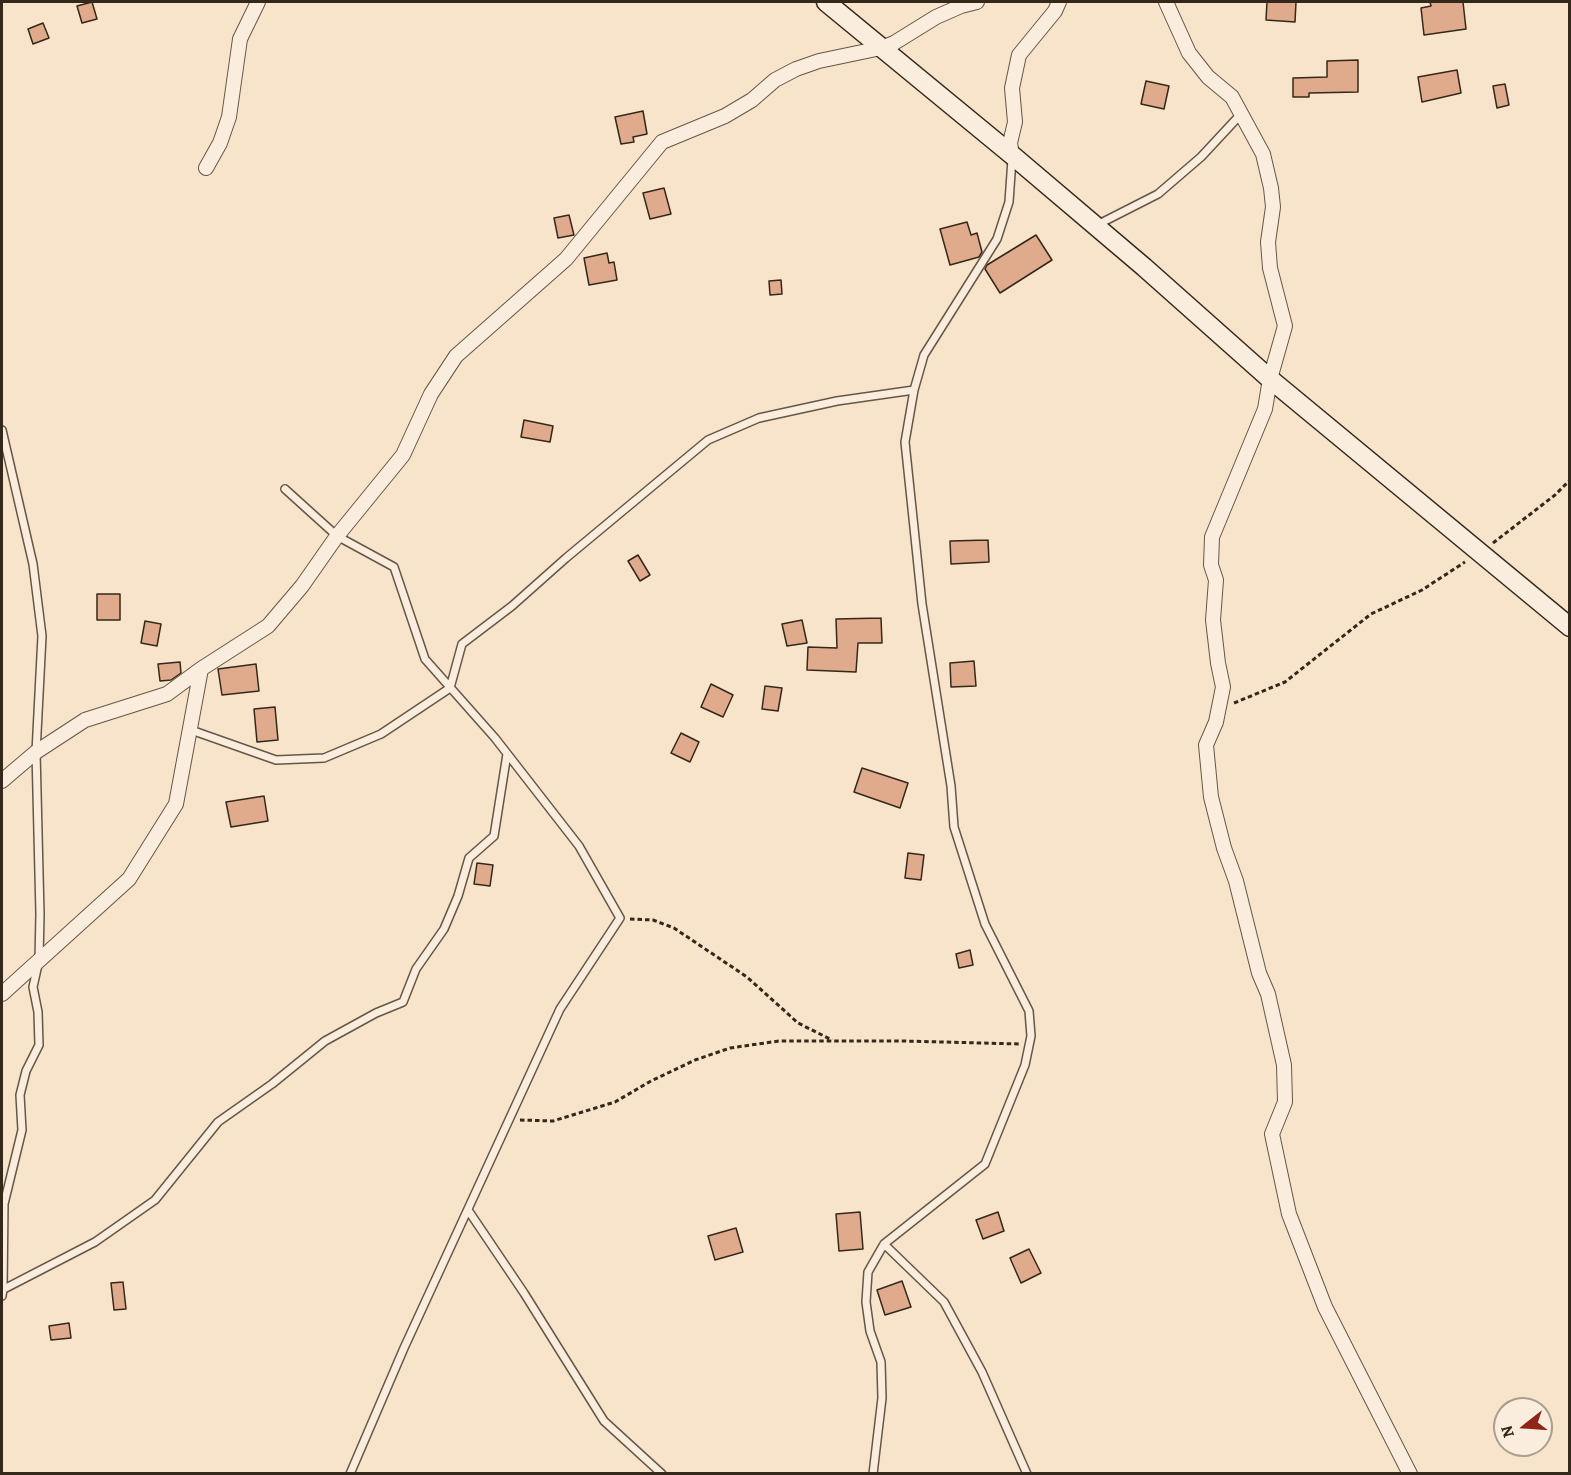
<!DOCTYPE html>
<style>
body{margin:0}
#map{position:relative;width:1571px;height:1475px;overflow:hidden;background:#f8e4ca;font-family:Alegreya,serif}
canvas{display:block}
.frame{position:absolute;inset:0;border:3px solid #34281b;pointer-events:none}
.north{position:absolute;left:1493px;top:1397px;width:60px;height:60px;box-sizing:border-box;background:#faeddd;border:2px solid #ab9e8f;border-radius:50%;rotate:253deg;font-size:16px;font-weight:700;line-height:24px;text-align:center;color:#34281b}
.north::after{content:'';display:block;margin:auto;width:21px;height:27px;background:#8f2418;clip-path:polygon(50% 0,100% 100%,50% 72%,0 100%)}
</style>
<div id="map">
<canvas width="1571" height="1475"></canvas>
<div class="frame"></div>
<div class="north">N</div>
</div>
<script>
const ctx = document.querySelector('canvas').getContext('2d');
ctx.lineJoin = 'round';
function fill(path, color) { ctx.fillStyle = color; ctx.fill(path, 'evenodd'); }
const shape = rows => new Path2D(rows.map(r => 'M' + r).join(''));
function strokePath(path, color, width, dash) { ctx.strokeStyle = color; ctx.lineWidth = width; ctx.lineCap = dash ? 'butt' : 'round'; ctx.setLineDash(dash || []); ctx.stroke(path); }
const building = shape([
 [92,2,97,19,82,23,77,6,92,2],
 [1267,2,1296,2,1295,22,1266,20,1267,2],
 [1430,2,1463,2,1466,29,1424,35,1421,8,1431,6,1430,2],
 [43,23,49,38,33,44,28,29,43,23],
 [1358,60,1358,92,1309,93,1309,97,1293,97,1293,78,1327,77,1327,61,1358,60],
 [1457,70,1461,93,1422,102,1418,77,1457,70],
 [1146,81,1169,86,1164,109,1141,104,1146,81],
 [1505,84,1509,105,1497,108,1493,86,1505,84],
 [643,111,647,134,633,137,634,142,621,144,615,117,643,111],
 [664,188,671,214,650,219,643,193,664,188],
 [569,215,574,235,558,238,554,218,569,215],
 [967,222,971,235,977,233,982,252,979,257,950,265,940,229,967,222],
 [1036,235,1052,260,1000,293,985,269,987,265,1036,235],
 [607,253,609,263,614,262,617,280,589,285,584,258,607,253],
 [781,280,782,294,770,295,769,281,781,280],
 [524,420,553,426,550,442,521,437,524,420],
 [988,540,989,562,951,564,950,541,988,540],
 [638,555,650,575,640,581,628,561,638,555],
 [97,594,120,594,120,620,97,620,97,594],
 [881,618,882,643,858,643,856,672,807,670,808,647,837,648,836,619,881,618],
 [802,620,807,643,787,646,782,624,802,620],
 [145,621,161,624,157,646,141,643,145,621],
 [974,661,976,686,951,687,950,663,974,661],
 [180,662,181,673,171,680,160,681,158,664,180,662],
 [256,664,259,691,222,695,218,669,256,664],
 [711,684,733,695,723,717,701,707,711,684],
 [765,686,782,688,778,711,762,709,765,686],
 [275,707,278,740,257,742,254,709,275,707],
 [681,733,699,742,690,762,671,753,681,733],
 [862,768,908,783,900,808,854,792,862,768],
 [264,796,268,821,231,827,226,802,264,796],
 [908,853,924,855,921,880,905,878,908,853],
 [477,863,493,865,490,886,474,884,477,863],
 [970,950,973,965,959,968,956,954,970,950],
 [860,1212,863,1249,839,1251,836,1214,860,1212],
 [998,1212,1004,1231,983,1239,976,1220,998,1212],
 [736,1228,743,1252,715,1260,708,1236,736,1228],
 [1029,1249,1041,1273,1021,1283,1010,1258,1029,1249],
 [902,1281,911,1307,885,1315,877,1290,902,1281],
 [123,1282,126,1309,114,1310,111,1283,123,1282],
 [69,1323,71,1338,51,1340,49,1326,69,1323]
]);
fill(building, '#e0aa8c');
strokePath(building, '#34281b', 1.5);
const lane = shape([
 [1097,225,1158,194,1201,157,1241,114],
 [2,430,33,564,42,636,36,752,40,914,39,960,33,987,38,1012,39,1045,26,1071,20,1095,22,1130,4,1204,3,1289,2,1296],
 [285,489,337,536,394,567,425,659,495,738,579,846,620,918,560,1009,404,1348,350,1474],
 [191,730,276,760,324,758,381,734,450,688,462,644,512,606,566,558,708,440,759,418,837,401,914,390],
 [468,1210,524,1293,604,1421,662,1474],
 [884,1244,944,1302,982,1372,1027,1474],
 [2,1290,95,1242,155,1200,218,1122,272,1084,325,1041,376,1013,403,1002,416,969,444,929,458,896,469,858,494,836,507,754],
 [873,1474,882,1398,881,1362,870,1331,866,1302,868,1272,884,1244,985,1164,1025,1065,1031,1036,1029,1011,985,924,954,827,951,786,922,604,905,442,914,390,924,355,997,239,1009,202,1012,159]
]);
const street = shape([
 [1166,2,1189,53,1208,77,1232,97,1263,154,1271,188,1273,207,1268,242,1270,268,1285,326,1270,379,1265,409,1212,537,1211,565,1216,580,1213,620,1218,663,1223,687,1216,722,1206,745,1211,797,1224,848,1236,881,1259,973,1268,994,1284,1065,1285,1102,1272,1134,1289,1214,1325,1307,1410,1474],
 [1012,155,1010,143,1015,122,1012,88,1019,55,1055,11,1059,2],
 [206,168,220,143,229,117,240,39,258,2],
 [2,781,36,752,85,720,167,694,201,669],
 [2,994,129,879,176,804,201,669,268,626,302,586,337,536,403,455,431,394,456,356,566,259,662,142,725,116,752,100,775,80,796,69,819,61,881,48,894,43,936,17,961,6,977,2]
]);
const secondary = shape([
 [826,2,1012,155,1144,267,1270,379,1570,627]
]);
strokePath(lane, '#655747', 10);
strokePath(street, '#655747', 16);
strokePath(secondary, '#34281b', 21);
strokePath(shape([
 [1493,543,1555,495,1570,480],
 [1234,703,1285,682,1371,614,1422,590,1465,562],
 [630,919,653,920,674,928,747,977,798,1023,832,1040],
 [520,1120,553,1121,615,1102,651,1081,695,1060,730,1048,779,1041,904,1041,1020,1044]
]), '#34281b', 3, [4.5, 3]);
strokePath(lane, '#faeddd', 7);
strokePath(street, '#faeddd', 14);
strokePath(secondary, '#faeddd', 18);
</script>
